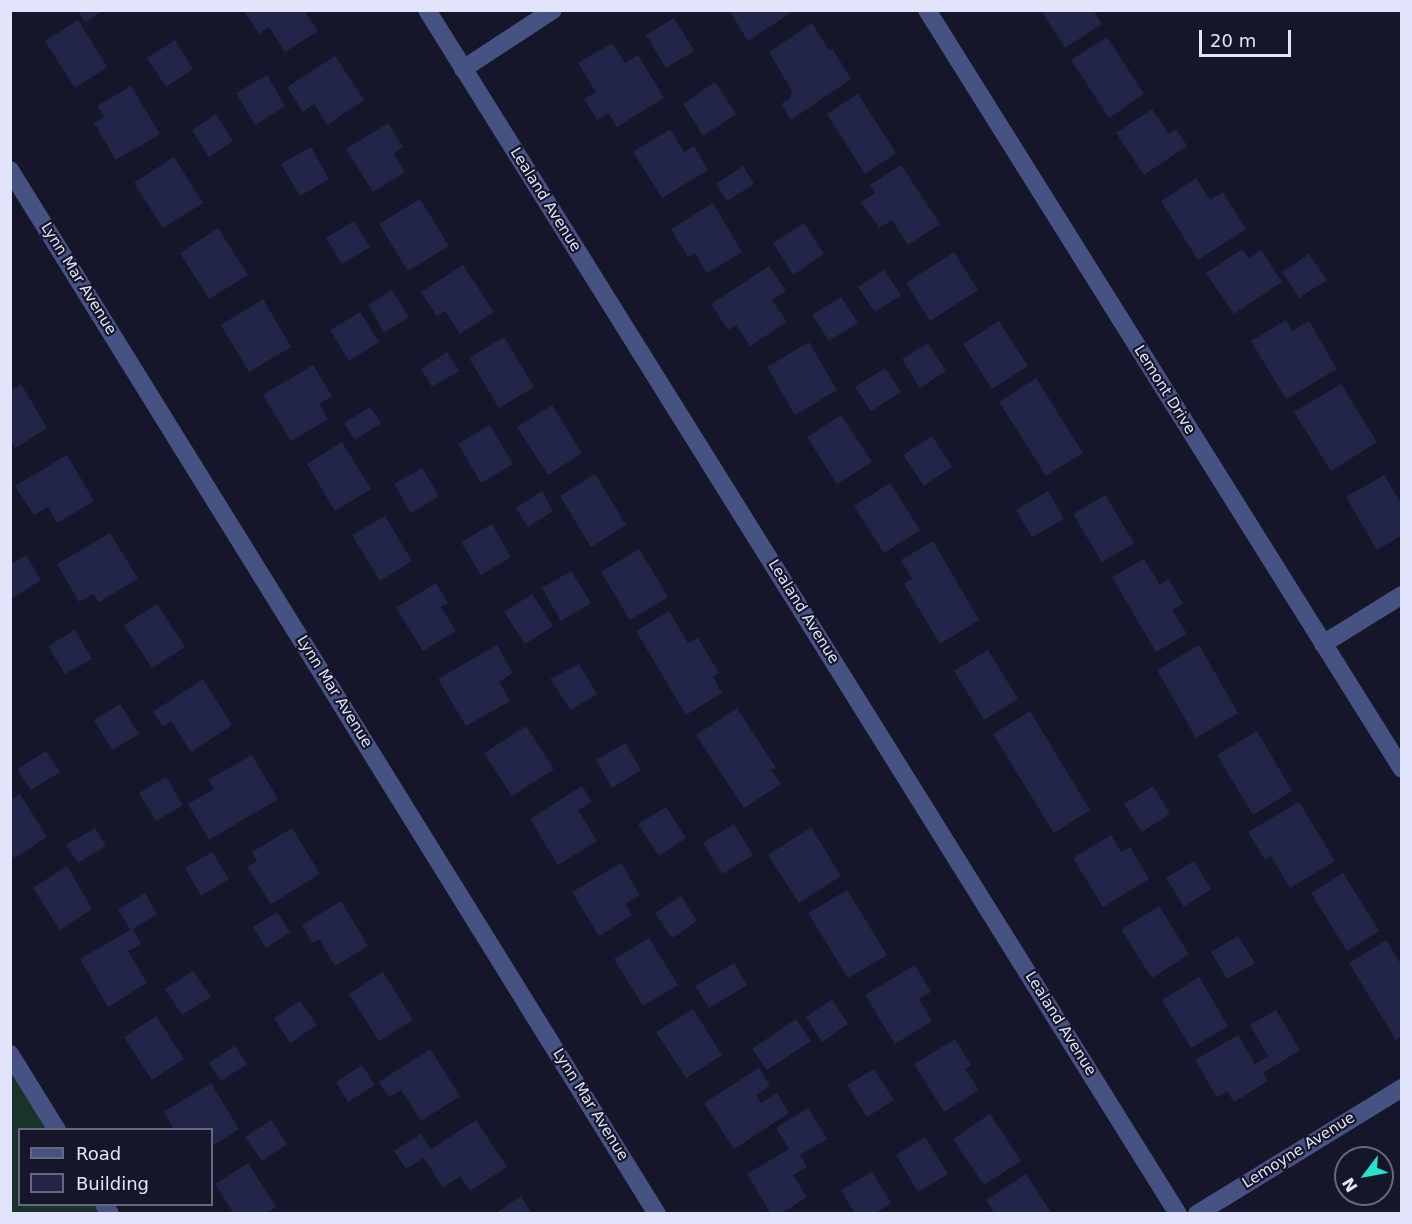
<!DOCTYPE html>
<style>
body{margin:0}
#map{position:relative;width:1412px;height:1224px;overflow:hidden;background:#151629;font-family:"DejaVu Sans",sans-serif}
canvas{display:block}
.frame{position:absolute;inset:0;border:12px solid #e1e4fb;pointer-events:none}
.legend{position:absolute;left:18px;top:1128px;width:195px;height:78px;box-sizing:border-box;background:#151629;border:2px solid #67687d;margin:0;padding:8px 10px;list-style:none;font-size:18px;color:#e1e4fb}
.legend li{display:flex;align-items:center;gap:12px;height:30px}
.legend b{width:30px;border:2px solid #67687d}
.north{position:absolute;left:1334px;top:1146px;width:60px;height:60px;box-sizing:border-box;background:#151629;border:2px solid #67687d;border-radius:50%;rotate:238deg;font-size:16px;font-weight:700;line-height:24px;text-align:center;color:#e1e4fb}
.north::after{content:'';display:block;margin:auto;width:21px;height:27px;background:#26e2c8;clip-path:polygon(50% 0,100% 100%,50% 72%,0 100%)}
.scale{position:absolute;left:1199px;top:30px;width:92px;height:27px;box-sizing:border-box;border:3px solid #e1e4fb;border-top:0;padding-left:8px;font-size:18px;line-height:21px;white-space:nowrap;color:#e1e4fb;-webkit-text-stroke:4px #151629;paint-order:stroke}
</style>
<div id="map">
<canvas width="1412" height="1224"></canvas>
<div class="frame"></div>
<ul class="legend">
<li><b style="height:8px;background:#465282"></b>Road</li>
<li><b style="height:16px;background:#232548"></b>Building</li>
</ul>
<div class="north">N</div>
<div class="scale">20 m</div>
</div>
<script>
const ctx = document.querySelector('canvas').getContext('2d');
ctx.lineJoin = 'round';
function fill(path, color) { ctx.fillStyle = color; ctx.fill(path, 'evenodd'); }
const shape = rows => new Path2D(rows.map(r => 'M' + r).join(''));
function strokePath(path, color, width, dash) { ctx.strokeStyle = color; ctx.lineWidth = width; ctx.lineCap = dash ? 'butt' : 'round'; ctx.setLineDash(dash || []); ctx.stroke(path); }
function write(font, color, halo, rows, align = 'center') {
  ctx.font = font + ' "DejaVu Sans",sans-serif'; ctx.lineWidth = 4.5; ctx.setLineDash([]); ctx.textBaseline = 'middle'; ctx.strokeStyle = halo; ctx.fillStyle = color; for (const [text, x, y, turn = 0] of rows) {
    ctx.save(); ctx.translate(x, y); ctx.rotate((+turn || 0) * Math.PI / 180); ctx.textAlign = isNaN(turn) ? turn : align; if (halo) ctx.strokeText(text, 0, 0); ctx.fillText(text, 0, 0); ctx.restore();
  }
}
fill(shape([
 [10,1054,57,1129,20,1130,20,1204,104,1205,110,1213,11,1213]
]), '#19332b');
fill(shape([
 [78,10,104,10,85,22],
 [243,10,304,10,318,31,285,52,269,27,259,34],
 [729,10,795,10,748,41],
 [1041,10,1093,10,1102,24,1065,48],
 [674,18,694,51,666,68,646,35],
 [78,20,107,67,75,88,45,41],
 [812,23,829,50,832,48,851,79,791,120,781,104,790,99,792,91,769,52],
 [1107,37,1144,94,1109,118,1071,60],
 [175,40,193,69,166,87,147,58],
 [612,43,625,63,638,55,664,98,617,127,608,113,597,120,584,99,596,92,578,63],
 [335,56,364,100,327,125,314,104,303,112,287,87],
 [267,75,285,106,255,125,236,93],
 [715,82,736,114,703,136,683,104],
 [131,86,160,134,116,160,94,123,104,117,97,106],
 [858,94,896,153,865,174,827,114],
 [1152,109,1169,134,1176,129,1187,146,1144,175,1116,133],
 [216,114,233,141,209,157,192,130],
 [388,123,403,147,393,154,405,172,373,192,346,149],
 [670,129,684,152,694,146,708,170,662,198,633,152],
 [311,147,329,179,300,196,281,164],
 [174,157,203,203,163,228,134,183],
 [901,165,940,224,908,245,892,220,879,228,861,202,875,193,870,185],
 [743,166,754,184,727,201,716,184],
 [1196,178,1210,200,1223,192,1246,229,1198,260,1161,201],
 [420,199,449,246,408,271,379,224],
 [713,203,742,252,707,273,695,253,688,257,671,229],
 [354,221,370,247,342,264,326,238],
 [804,223,824,254,793,275,773,243],
 [218,228,248,275,209,299,180,253],
 [1242,249,1249,259,1261,250,1282,282,1234,314,1206,273],
 [954,252,978,290,930,321,906,283],
 [1309,254,1327,280,1299,298,1282,272],
 [463,265,494,312,460,334,445,311,437,316,421,292],
 [769,266,786,291,772,300,787,322,750,346,736,325,728,330,711,304],
 [884,270,901,295,875,312,858,287],
 [392,290,409,317,384,332,368,305],
 [841,297,858,323,829,341,812,315],
 [263,299,291,347,249,372,221,325],
 [360,312,379,342,349,361,330,330],
 [1286,320,1292,331,1309,321,1337,369,1286,399,1251,341],
 [999,321,1028,366,992,389,963,344],
 [504,337,534,387,499,408,469,358],
 [809,342,837,390,795,415,767,367],
 [928,343,946,371,920,388,902,359],
 [447,352,459,371,432,387,421,369],
 [313,365,332,396,319,404,328,419,291,441,263,395],
 [885,368,901,392,871,411,855,387],
 [1036,378,1083,453,1046,476,999,402],
 [21,384,47,428,15,448,10,441,10,391],
 [1341,384,1377,442,1331,471,1294,412],
 [552,405,582,453,548,475,517,427],
 [370,407,381,423,355,440,344,423],
 [841,415,872,462,837,484,807,437],
 [490,425,513,464,481,483,458,444],
 [932,436,952,467,924,486,903,455],
 [342,442,371,489,335,511,307,464],
 [67,455,94,501,57,523,48,507,34,515,15,486],
 [422,468,439,496,411,513,394,484],
 [595,474,626,525,591,547,560,496],
 [1384,475,1402,505,1402,535,1377,550,1346,497],
 [890,483,920,530,884,553,854,506],
 [542,491,553,511,528,527,516,508],
 [1048,491,1064,519,1032,537,1016,510],
 [1105,495,1134,543,1102,562,1073,514],
 [385,516,412,561,380,581,352,535],
 [492,524,511,557,481,575,461,542],
 [110,533,138,579,99,602,93,594,79,602,57,564],
 [933,541,979,620,940,644,904,584,912,579,901,560],
 [639,549,668,597,630,620,601,572],
 [26,555,41,580,13,598,10,594,10,565],
 [1144,559,1160,585,1169,579,1183,604,1172,610,1187,634,1156,652,1112,577],
 [571,571,591,603,561,621,542,588],
 [436,583,448,603,441,607,456,631,423,651,396,608],
 [532,594,553,626,525,644,504,612],
 [157,604,185,647,152,668,124,625],
 [669,611,688,643,698,638,719,673,713,677,722,693,686,715,636,631],
 [75,630,92,659,65,674,48,646],
 [497,645,513,673,499,682,510,701,466,726,438,679],
 [1199,645,1238,713,1196,738,1157,670],
 [988,650,1018,699,984,720,954,671],
 [579,664,597,694,571,710,550,679],
 [203,679,232,725,191,752,171,721,163,727,153,712],
 [120,704,139,734,112,750,94,720],
 [737,708,776,768,771,770,781,784,744,808,696,735],
 [1030,711,1090,810,1054,833,993,734],
 [526,726,554,769,512,796,484,753],
 [1257,731,1292,791,1253,815,1217,755],
 [625,743,641,770,612,788,596,760],
 [46,751,60,772,31,790,17,769],
 [252,755,278,799,209,840,188,804,214,789,208,780],
 [166,777,183,805,156,821,139,793],
 [582,786,592,802,578,810,597,841,558,865,530,819],
 [1153,786,1170,814,1142,832,1124,804],
 [20,794,47,837,15,858,10,851,10,800],
 [1299,802,1335,861,1290,888,1271,856,1265,860,1248,832],
 [666,807,686,838,659,856,638,824],
 [734,824,753,855,722,874,703,843],
 [811,827,841,876,799,903,768,855],
 [95,828,106,846,78,863,66,845],
 [292,828,320,874,271,904,247,867,257,861,252,852],
 [1111,835,1121,852,1130,847,1149,879,1103,907,1073,858],
 [212,852,229,879,201,896,185,868],
 [1194,861,1211,889,1184,907,1166,878],
 [621,863,640,895,625,904,632,915,599,936,572,892],
 [67,866,92,909,60,930,33,888],
 [1343,873,1379,931,1347,951,1311,893],
 [847,890,887,955,848,978,808,913],
 [145,893,157,914,133,929,141,944,128,951,147,983,108,1007,80,959,130,930,118,909],
 [681,896,697,921,672,938,655,913],
 [341,901,368,946,335,966,319,939,312,943,302,925],
 [1159,906,1189,954,1152,978,1121,930],
 [277,912,290,932,266,948,253,927],
 [1238,936,1255,963,1227,979,1211,952],
 [649,938,678,985,643,1006,614,959],
 [1386,940,1402,966,1402,1036,1396,1040,1349,963],
 [734,963,747,985,709,1008,695,986],
 [915,965,931,992,919,999,932,1021,895,1044,865,995],
 [193,971,211,997,182,1015,165,989],
 [383,972,413,1020,379,1041,349,994],
 [1199,977,1228,1026,1191,1048,1162,1000],
 [832,999,848,1024,822,1042,806,1017],
 [300,1001,317,1025,290,1043,274,1018],
 [693,1009,722,1055,686,1078,656,1032],
 [1276,1010,1300,1050,1263,1073,1268,1081,1234,1102,1227,1091,1217,1097,1195,1060,1238,1035,1255,1064,1268,1056,1250,1025],
 [156,1016,184,1059,152,1080,124,1037],
 [796,1019,811,1041,767,1070,752,1049],
 [955,1039,971,1065,965,1069,979,1090,944,1112,914,1064],
 [235,1046,247,1064,221,1081,209,1063],
 [430,1049,460,1096,421,1121,401,1090,389,1097,379,1082],
 [362,1065,375,1085,348,1102,336,1082],
 [759,1068,770,1086,756,1095,761,1103,777,1093,789,1113,734,1149,704,1103],
 [874,1069,894,1100,867,1117,847,1085],
 [211,1083,239,1129,212,1146,212,1130,174,1130,164,1112],
 [808,1108,827,1139,800,1155,807,1167,793,1175,807,1197,781,1214,771,1214,747,1174,789,1149,776,1128],
 [990,1114,1021,1161,984,1185,953,1139],
 [271,1120,287,1144,262,1161,245,1137],
 [476,1120,507,1167,470,1191,460,1176,443,1188,424,1158,406,1169,394,1151,421,1134,431,1149],
 [925,1137,948,1174,918,1192,896,1155],
 [248,1163,276,1207,266,1214,234,1214,215,1184],
 [872,1172,891,1203,874,1214,855,1214,841,1190],
 [1026,1174,1052,1214,995,1214,986,1200],
 [521,1196,532,1214,494,1214]
]), '#232548');
strokePath(shape([
 [427,10,1178,1214],
 [927,10,1402,769],
 [463,69,553,10],
 [10,170,657,1214],
 [1323,644,1402,595],
 [10,1054,57,1130],
 [104,1204,110,1214],
 [1197,1214,1402,1088]
]), '#465282', 18);
write('15px', '#e1e4fb', '#151629', [
 ["Lealand Avenue",545,200,58],
 ["Lynn Mar Avenue",78,279,58],
 ["Lemont Drive",1164,390,58],
 ["Lealand Avenue",803,612,58],
 ["Lynn Mar Avenue",334,692,58],
 ["Lealand Avenue",1060,1024,58],
 ["Lynn Mar Avenue",590,1105,58],
 ["Lemoyne Avenue",1299,1151,-32]
]);
</script>
